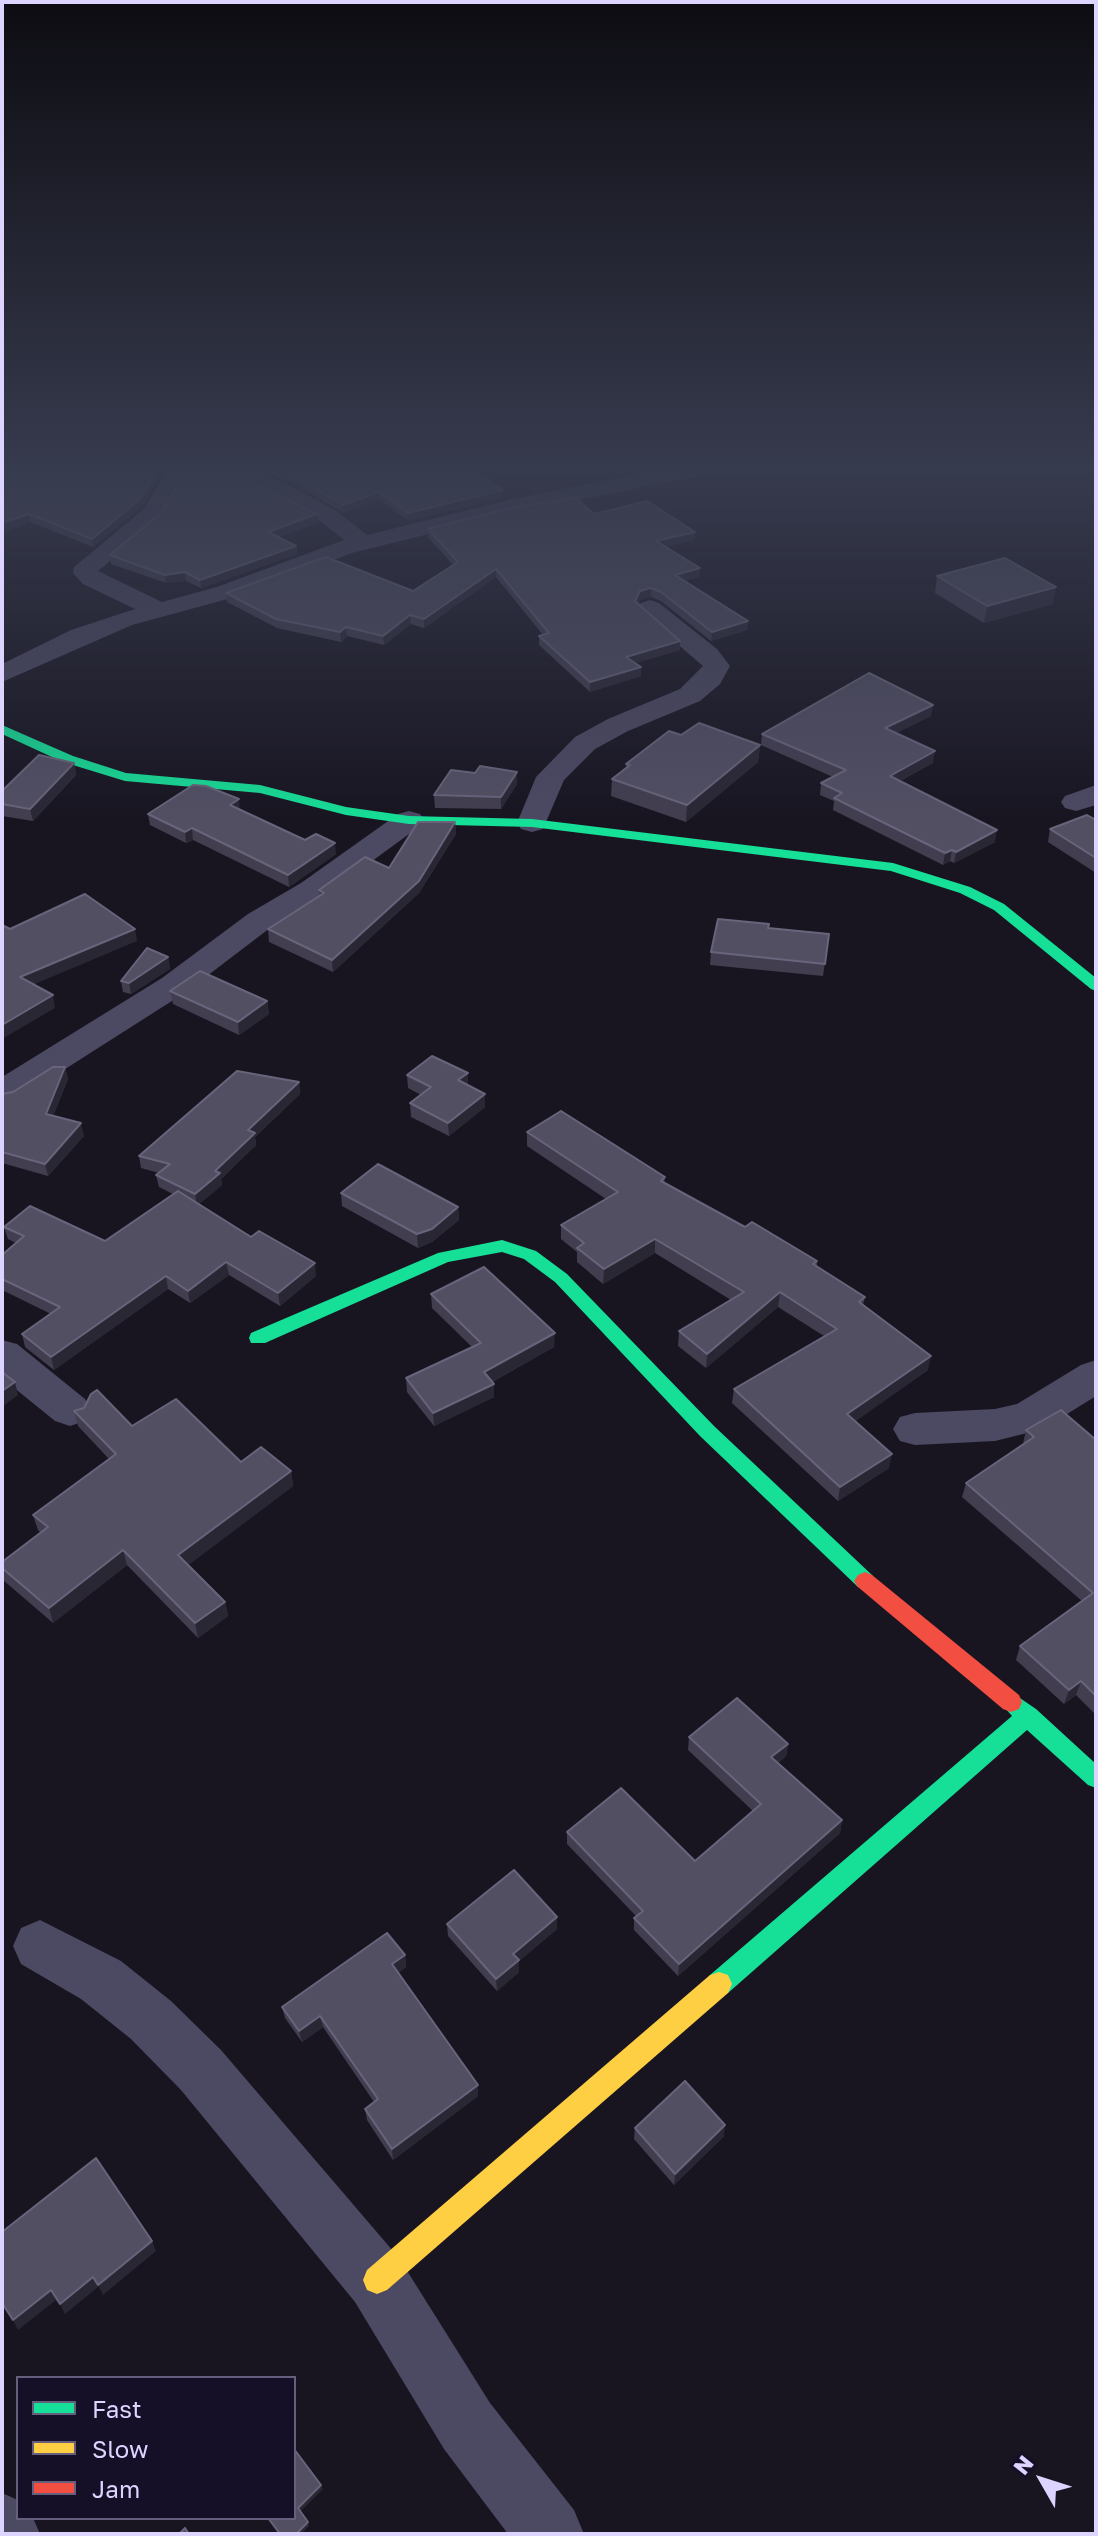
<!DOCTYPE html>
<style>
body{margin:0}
#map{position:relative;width:1098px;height:2536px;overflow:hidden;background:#181521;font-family:"Golos Text",sans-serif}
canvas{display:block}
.frame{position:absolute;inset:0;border:4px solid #ddd5ff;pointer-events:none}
.legend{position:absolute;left:16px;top:2376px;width:280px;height:144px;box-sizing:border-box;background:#150f27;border:2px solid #655e7d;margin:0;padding:10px 14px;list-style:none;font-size:24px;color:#ddd5ff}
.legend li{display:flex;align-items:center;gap:16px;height:40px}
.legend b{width:40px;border:2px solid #655e7d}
.north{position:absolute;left:1002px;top:2440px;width:80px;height:80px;-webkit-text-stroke:6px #150f27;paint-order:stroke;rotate:309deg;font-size:22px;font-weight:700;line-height:32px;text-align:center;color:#ddd5ff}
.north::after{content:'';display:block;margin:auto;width:28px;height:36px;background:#ddd5ff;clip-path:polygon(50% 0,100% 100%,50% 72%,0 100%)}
</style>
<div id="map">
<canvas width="1098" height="2536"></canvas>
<div class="frame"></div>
<ul class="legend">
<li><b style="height:10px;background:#16e098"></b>Fast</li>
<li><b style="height:10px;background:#ffcf43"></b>Slow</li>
<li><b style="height:10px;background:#f24e42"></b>Jam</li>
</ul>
<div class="north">N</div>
</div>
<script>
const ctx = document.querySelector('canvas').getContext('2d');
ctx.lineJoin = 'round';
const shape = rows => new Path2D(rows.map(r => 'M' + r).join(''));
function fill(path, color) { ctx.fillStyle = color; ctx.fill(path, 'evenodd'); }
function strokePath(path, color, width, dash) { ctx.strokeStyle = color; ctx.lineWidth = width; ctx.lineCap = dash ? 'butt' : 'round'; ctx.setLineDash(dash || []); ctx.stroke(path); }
fill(shape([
 [173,469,198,469,179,488,161,518,98,571,162,602,217,587,344,540,319,520,225,474,222,469,252,469,289,485,335,510,367,535,513,499,663,469,709,469,698,476,513,513,352,553,235,597,132,625,2,682,2,664,71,630,135,609,83,584,73,573,74,567,144,509,162,479,173,469],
 [650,600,659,603,717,649,730,666,720,684,700,701,628,731,595,749,564,780,543,829,532,832,521,829,517,823,536,777,575,737,608,719,680,689,703,666,641,613,637,608,641,603,650,600],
 [1096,785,1096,805,1076,811,1065,808,1061,802,1065,796,1096,785],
 [409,811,420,814,424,820,420,826,323,897,270,928,186,992,15,1101,2,1104,2,1077,162,978,248,914,301,883,398,814,409,811],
 [2,1340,17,1344,85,1399,92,1410,85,1421,70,1426,55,1421,2,1378,2,1340],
 [1096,1360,1096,1396,1043,1429,995,1441,915,1445,900,1441,893,1429,900,1417,915,1413,995,1409,1017,1404,1081,1365,1096,1360],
 [40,1920,121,1961,171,2001,221,2050,399,2258,490,2403,574,2510,584,2534,508,2534,444,2449,355,2302,181,2090,131,2039,81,1999,21,1964,13,1946,21,1928,40,1920],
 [2,2493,18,2500,18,2518,33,2518,40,2534,2,2534,2,2493]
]), '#4c4962');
fill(shape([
 [2,725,73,756,126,773,260,785,346,807,409,816,532,819,893,863,970,887,1004,904,1096,978,1096,991,1091,989,994,910,960,893,891,871,532,827,409,824,346,815,260,793,125,781,63,762,2,734,2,725],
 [502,1240,536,1251,567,1274,714,1426,872,1575,876,1581,872,1587,865,1590,858,1587,700,1436,555,1282,524,1259,502,1252,448,1262,265,1343,251,1343,249,1338,251,1333,438,1253,502,1240],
 [1011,1692,1036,1709,1096,1764,1096,1788,1088,1785,1027,1730,728,1993,719,1996,710,1993,706,1984,710,1975,1012,1716,1000,1702,1003,1695,1011,1692]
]), '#16e098');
fill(shape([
 [719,1972,728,1975,732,1984,728,1993,387,2290,377,2294,367,2290,363,2280,367,2270,710,1975,719,1972]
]), '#ffcf43');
fill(shape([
 [865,1572,872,1575,1019,1695,1022,1702,1019,1709,1011,1712,1003,1709,858,1587,854,1581,858,1575,865,1572]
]), '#f24e42');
fill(shape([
 [9,469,169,469,159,477,142,507,93,547,30,522,2,533,2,472,11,470],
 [260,469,474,469,503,498,409,521,380,500,344,513,290,482],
 [162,512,317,514,318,523,278,537,296,546,297,554,201,588,186,581,166,583,111,564,110,555],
 [594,514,695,532,694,540,666,547,699,577,684,581,748,621,747,630,711,641,661,601,651,597,640,600,638,604,680,650,635,663,641,667,641,676,590,692,539,645,539,636,543,635,496,577,424,628,411,624,384,645,347,636,341,642,277,628,227,602,226,593,413,591,453,565,428,537,428,529],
 [937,576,1053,604,984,623,935,593],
 [931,716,896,733,933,763,900,781,995,842,954,863,950,861,943,865,833,810,834,801,820,795,821,783,833,777,761,745,762,734],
 [681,735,760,745,758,762,686,822,611,796,612,779,626,769,626,764],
 [74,763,76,775,33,821,2,816,2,791],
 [517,784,501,809,435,808,434,795],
 [240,810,336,854,289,887,193,840,186,843,150,825,148,814],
 [1096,820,1096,873,1048,842,1050,829],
 [455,822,456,834,419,893,333,972,269,942,268,929,320,896,319,890,389,868],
 [769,928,829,934,823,976,710,965,711,952],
 [168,957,170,969,131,994,123,992,121,981],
 [170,991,267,1001,269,1014,239,1035,173,1004],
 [65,1067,68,1079,53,1116,84,1136,48,1176,2,1163,2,1094,13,1092],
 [468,1073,468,1086,485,1107,449,1136,411,1117,410,1103,421,1095,408,1088,407,1075],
 [299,1082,300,1094,255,1137,256,1145,221,1179,222,1185,199,1204,316,1276,280,1306,229,1275,190,1303,168,1289,54,1370,25,1347,22,1334,51,1314,2,1290,2,1255,16,1243,8,1239,4,1227,105,1241,173,1194,159,1187,156,1175,159,1173,141,1168,139,1156],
 [527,1132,665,1177,664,1183,745,1227,817,1261,817,1267,865,1297,863,1305,928,1370,855,1421,889,1468,838,1501,732,1403,734,1389,824,1336,778,1307,706,1368,678,1346,679,1331,731,1300,655,1253,603,1284,577,1262,577,1252,561,1239,561,1225,606,1199,527,1146],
 [341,1193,458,1207,459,1220,432,1242,418,1248,342,1206],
 [431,1294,554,1347,492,1382,494,1384,494,1397,434,1426,407,1392,406,1378,472,1347,432,1308],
 [74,1411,132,1426,241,1462,291,1471,293,1486,188,1565,225,1602,228,1616,198,1638,127,1565,53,1623,3,1580,2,1562,41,1533,38,1530,33,1515,109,1459,78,1426],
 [1026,1430,1096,1440,1096,1715,1076,1695,1064,1704,1016,1660,1020,1646,1082,1601,962,1497,966,1483,1023,1444],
 [689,1737,788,1744,786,1756,778,1763,842,1820,840,1833,678,1976,634,1930,634,1918,636,1916,567,1844,567,1832,695,1861,753,1811,688,1750],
 [557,1917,557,1929,519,1961,519,1972,497,1991,448,1936,447,1924],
 [405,1955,406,1967,398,1973,478,2085,478,2096,393,2160,367,2120,365,2109,374,2102,323,2027,302,2042,285,2018,282,2007],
 [635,2128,724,2136,674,2185,634,2139]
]), '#423e50');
fill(shape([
 [158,469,169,469,159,477,142,507,93,547,92,539],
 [503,490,503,498,409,521,408,513],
 [379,492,380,500,344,513,343,505],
 [29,514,30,522,2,533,2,523],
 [317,514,318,523,269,541,268,532],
 [695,532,694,540,655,550,656,541],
 [296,546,297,554,201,588,200,580],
 [700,568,699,577,675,584,675,575],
 [496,569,496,577,424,628,424,619],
 [185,572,186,581,166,583,165,575],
 [1056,587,1053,604,984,623,987,606],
 [651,588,651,597,640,600,635,610,635,601,640,591],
 [410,615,411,624,384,645,383,636],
 [748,621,747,630,711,641,712,632],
 [346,627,347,636,341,642,340,632],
 [680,641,680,650,626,666,626,657],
 [641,667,641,676,590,692,590,682],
 [933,705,931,716,883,739,885,728],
 [760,745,758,762,686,822,687,805],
 [935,751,933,763,888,787,890,776],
 [74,763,76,775,33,821,30,809],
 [517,772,517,784,501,809,501,797],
 [239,799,240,810,230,805],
 [455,822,456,834,419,893,333,972,332,960],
 [192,828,193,840,186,843,185,832],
 [997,830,995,842,954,863,956,852],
 [335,843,336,854,289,887,288,875],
 [952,850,950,861,943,865,945,853],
 [135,929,137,941,23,989,20,977],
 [168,957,170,969,131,994,129,983],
 [53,995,55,1008,2,1039,2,1025],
 [267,1001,269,1014,239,1035,238,1022],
 [65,1067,68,1079,49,1127,46,1114],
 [468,1073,468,1086,458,1080],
 [299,1082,300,1094,255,1137,256,1145,221,1179,222,1185,197,1206,195,1194,248,1130],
 [485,1094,485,1107,449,1136,448,1123],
 [81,1123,84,1136,48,1176,45,1164],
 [458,1207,459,1220,432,1242,418,1248,417,1234],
 [655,1239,655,1253,603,1284,604,1269],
 [226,1262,229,1275,190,1303,188,1291],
 [315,1263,316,1276,280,1306,278,1293],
 [166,1276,168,1289,54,1370,51,1357],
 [780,1292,778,1307,706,1368,707,1354],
 [555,1333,554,1347,484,1386,484,1372],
 [931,1356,928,1370,845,1429,847,1414],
 [15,1382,18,1395,2,1407,2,1391],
 [494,1384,494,1397,434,1426,433,1413],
 [892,1454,889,1468,838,1501,840,1487],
 [291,1471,293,1486,182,1570,178,1555],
 [123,1550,127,1565,53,1623,49,1608],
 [225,1602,228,1616,198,1638,195,1623],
 [1081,1681,1076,1695,1064,1704,1069,1690],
 [788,1744,786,1756,769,1770,771,1757],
 [842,1820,840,1833,678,1976,679,1964],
 [557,1917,557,1929,519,1961,519,1972,497,1991,496,1979,513,1954],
 [405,1955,406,1967,393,1976,392,1964],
 [320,2016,323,2027,302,2042,299,2031],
 [478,2085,478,2096,393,2160,392,2149],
 [725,2125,724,2136,674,2185,675,2174],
 [152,2241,156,2251,103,2295,98,2285],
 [93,2277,98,2287,65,2314,60,2304],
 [51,2290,56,2300,18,2330,13,2320],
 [321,2485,323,2489,299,2513,298,2508],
 [308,2522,309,2526,301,2534,296,2534]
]), '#2a2735');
const building = shape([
 [13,469,158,469,140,499,92,539,29,514,2,523,2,472,13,469],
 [192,469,224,469,317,514,268,532,296,546,200,580,185,572,165,575,110,555,162,512,180,482,192,469],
 [278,469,474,469,503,490,408,513,379,492,343,505,290,474,278,469],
 [576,498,594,514,647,501,695,532,656,541,700,568,675,575,748,621,712,632,661,592,651,588,640,591,635,601,680,641,626,657,641,667,590,682,539,636,549,633,496,569,424,619,410,615,383,636,346,627,340,632,276,619,226,593,326,557,413,591,458,562,428,529,514,507,576,498],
 [1005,558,1056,587,987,606,937,576,1005,558],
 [869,673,933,705,885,728,935,751,890,776,997,830,956,852,952,850,945,853,834,798,842,793,821,783,846,770,762,734,869,673],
 [699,723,760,745,687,805,612,779,630,765,626,764,669,731,681,735,699,723],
 [39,755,74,763,30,809,2,804,2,791,39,755],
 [480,766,517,772,501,797,434,795,451,770,475,773,480,766],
 [193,785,206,786,239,799,230,805,305,840,316,834,335,843,288,875,192,828,185,832,148,814,193,785],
 [1087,815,1096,820,1096,858,1050,829,1087,815],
 [418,822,455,822,419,881,332,960,268,929,324,893,319,890,365,857,389,868,418,822],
 [85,894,135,929,20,977,53,995,2,1025,2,925,10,929,85,894],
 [718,919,769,924,768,928,829,934,825,964,711,952,718,919],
 [147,948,168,957,129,983,121,981,147,948],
 [200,971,267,1001,238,1022,170,991,200,971],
 [432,1056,468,1073,458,1080,485,1094,448,1123,410,1103,431,1087,407,1075,432,1056],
 [53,1067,65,1067,46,1114,81,1123,45,1164,2,1152,2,1094,13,1092,53,1067],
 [237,1071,299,1082,248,1130,255,1133,215,1171,220,1173,195,1194,156,1175,170,1164,139,1156,237,1071],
 [561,1111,665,1177,661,1181,745,1227,752,1222,817,1261,813,1264,865,1297,859,1302,931,1356,847,1414,892,1454,840,1487,734,1389,837,1329,780,1292,707,1354,679,1331,744,1292,655,1239,604,1269,577,1248,584,1243,561,1225,618,1192,527,1132,561,1111],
 [378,1164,458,1207,432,1229,417,1234,341,1193,378,1164],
 [178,1191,251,1237,259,1231,315,1263,278,1293,226,1262,188,1291,166,1276,51,1357,22,1334,60,1307,2,1279,2,1255,24,1236,4,1227,30,1206,105,1241,178,1191],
 [484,1267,555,1333,484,1372,494,1384,433,1413,406,1378,481,1343,431,1294,484,1267],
 [2,1372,15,1382,2,1391,2,1372],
 [97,1390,132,1426,176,1399,241,1462,261,1447,291,1471,178,1555,225,1602,195,1623,123,1550,49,1608,2,1568,2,1562,48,1527,33,1515,116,1454,74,1411,84,1408,91,1394,97,1390],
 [1061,1410,1096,1440,1096,1696,1081,1681,1069,1690,1020,1646,1093,1593,966,1483,1034,1437,1026,1430,1061,1410],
 [737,1698,788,1744,771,1757,842,1820,679,1964,634,1918,643,1911,567,1832,621,1788,695,1861,761,1804,689,1737,737,1698],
 [514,1870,557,1917,513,1954,519,1960,496,1979,447,1924,514,1870],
 [387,1933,405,1955,392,1964,478,2085,392,2149,365,2109,378,2099,320,2016,299,2031,282,2007,387,1933],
 [685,2081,725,2125,675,2174,635,2128,685,2081],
 [96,2158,152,2241,98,2285,93,2277,60,2304,51,2290,13,2320,2,2303,2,2232,96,2158],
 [294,2449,321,2485,298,2508,308,2522,296,2534,280,2534,268,2518,294,2518,294,2449],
 [185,2528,189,2534,179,2534,185,2528]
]);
fill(building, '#524f63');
strokePath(building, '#68647b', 2);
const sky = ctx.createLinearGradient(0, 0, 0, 824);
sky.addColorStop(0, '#0d0c12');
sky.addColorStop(0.57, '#373b4e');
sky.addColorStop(1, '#373b4e00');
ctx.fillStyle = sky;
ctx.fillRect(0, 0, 1098, 824);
</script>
